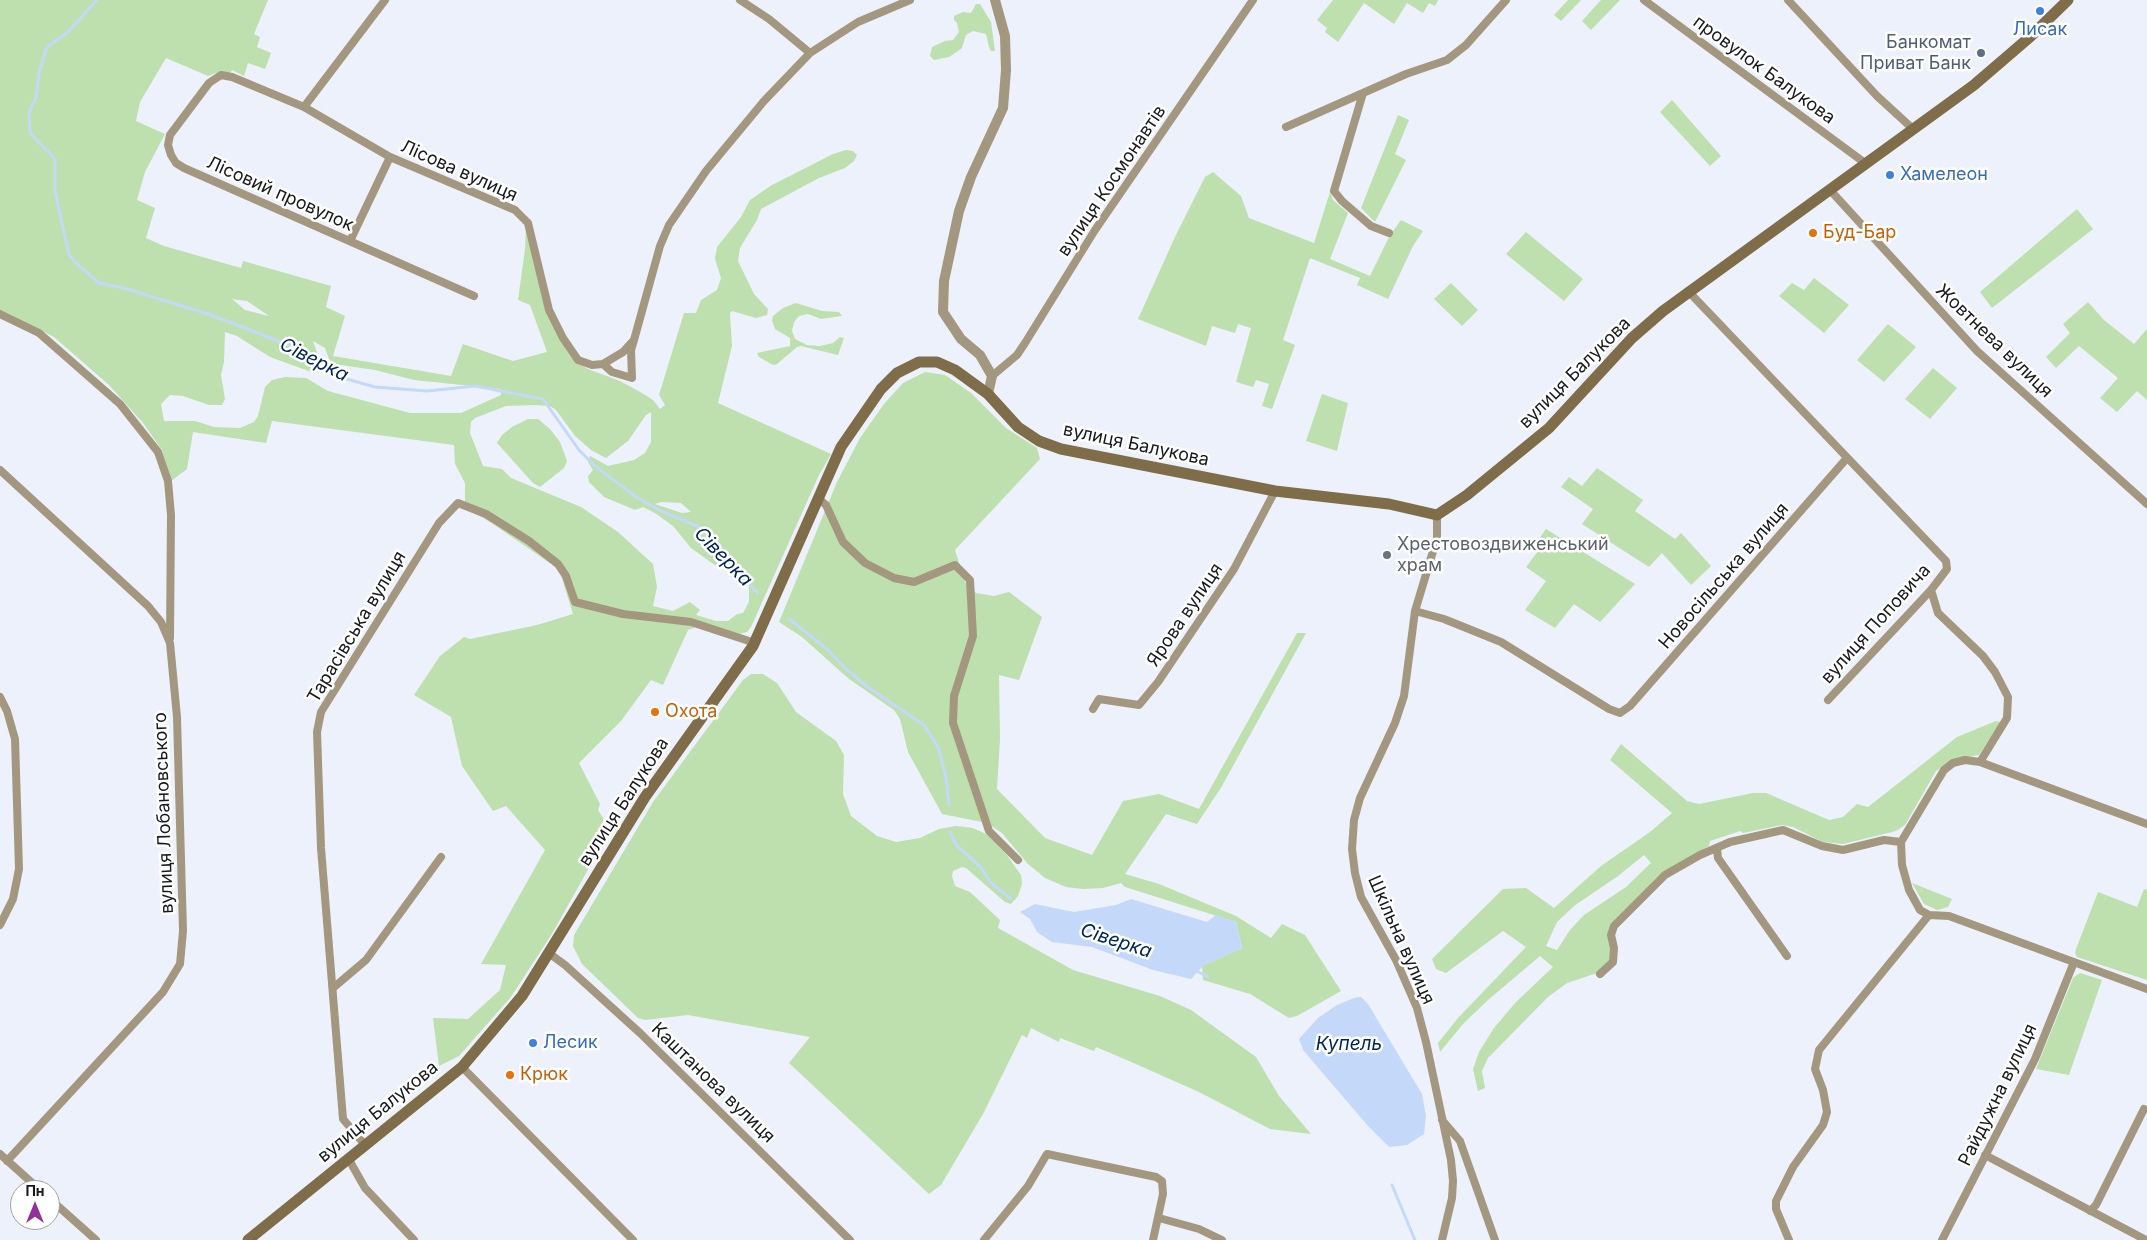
<!DOCTYPE html>
<meta charset="utf-8">
<style>
body{margin:0}
#map{position:relative;width:2147px;height:1240px;overflow:hidden;background:#ecf1fc;font-family:Inter,sans-serif}
canvas{display:block}
.north{position:absolute;left:10px;top:1180px;width:50px;height:50px;box-sizing:border-box;background:#fff;border:1px solid #a2a3a5;border-radius:50%;rotate:0deg;font-size:14px;font-weight:700;line-height:20px;text-align:center;color:#17191d}
.north::after{content:'';display:block;margin:auto;width:18px;height:22px;background:#90319b;clip-path:polygon(50% 0,100% 100%,50% 72%,0 100%)}
</style>
<div id="map">
<canvas width="2147" height="1240"></canvas>
<div class="north">Пн</div>
</div>
<script>
const ctx = document.querySelector('canvas').getContext('2d');
ctx.lineJoin = 'round';
function fill(path, color) { ctx.fillStyle = color; ctx.fill(path, 'evenodd'); }
const shape = rows => new Path2D(rows.map(r => 'M' + r).join(''));
function strokePath(path, color, width, dash) { ctx.strokeStyle = color; ctx.lineWidth = width; ctx.lineCap = dash ? 'butt' : 'round'; ctx.setLineDash(dash || []); ctx.stroke(path); }
function write(font, color, halo, rows, align = 'center') {
  ctx.font = font + ' Inter,sans-serif'; ctx.lineWidth = 5; ctx.setLineDash([]); ctx.textBaseline = 'middle'; ctx.strokeStyle = halo; ctx.fillStyle = color; for (const [text, x, y, turn = 0] of rows) {
    ctx.save(); ctx.translate(x, y); ctx.rotate((+turn || 0) * Math.PI / 180); ctx.textAlign = isNaN(turn) ? turn : align; if (halo) ctx.strokeText(text, 0, 0); ctx.fillText(text, 0, 0); ctx.restore();
  }
}
fill(shape([
 [0,0,268,0,254,34,260,37,257,47,271,53,265,69,248,63,244,76,232,70,230,73,219,72,208,76,166,58,140,102,136,121,165,134,145,172,137,200,155,208,146,238,164,246,241,268,243,261,331,286,326,307,345,316,333,356,451,376,463,344,513,361,547,352,530,305,518,300,525,249,526,225,547,315,570,356,576,362,588,369,620,381,642,393,653,400,660,409,665,405,659,395,684,313,696,313,701,300,717,290,721,278,715,259,717,247,741,217,750,200,772,185,833,154,846,150,853,151,857,155,854,161,845,168,819,178,761,209,757,220,740,248,738,261,754,294,768,309,767,315,756,318,732,311,730,313,732,346,718,403,831,454,819,475,751,627,747,632,739,634,698,621,694,628,688,630,663,685,651,680,621,721,579,763,600,804,598,810,603,818,602,840,598,852,553,932,511,997,459,1056,439,1066,433,1018,468,1019,500,990,506,965,481,964,545,850,506,806,493,811,462,766,451,717,414,695,440,656,464,637,470,639,537,625,573,614,560,572,557,568,490,522,465,508,465,483,455,464,454,445,272,421,266,443,193,432,187,469,171,481,162,450,143,423,109,385,54,337,0,310],
 [232,299,247,301,269,316,245,310],
 [225,332,237,336,270,357,314,373,317,368,318,355,313,341,325,348,329,359,334,364,375,370,414,380,501,389,501,395,461,413,410,413,328,391,306,378,285,377,272,380,265,387,258,416,254,422,240,428,214,427,195,421,164,421,161,404,170,395,183,396,209,405,222,405,225,399,221,375,224,362],
 [535,405,550,406,556,410,575,436,591,450,606,458,628,441,646,415,651,412,651,442,645,453,634,460,608,466,590,456,588,462,593,470,588,476,589,482,604,497,635,510,643,507,655,513,673,526,691,548,712,563,717,566,726,562,739,566,749,583,749,602,743,613,737,614,728,621,716,621,696,615,700,610,690,602,673,611,653,606,657,587,653,564,618,532,581,507,511,478,502,469,483,466,470,433,471,422,475,418,506,406],
 [661,502,681,503,691,512,682,513,655,504],
 [1333,0,1438,0,1435,6,1429,3,1423,13,1407,3,1394,24,1364,3,1338,42,1325,32,1327,28,1317,20],
 [1568,0,1581,0,1561,21,1554,15],
 [1601,0,1620,0,1591,30,1582,21],
 [976,4,980,4,991,22,995,51,991,51,989,47,986,34,973,31,966,35,962,48,958,51,949,57,934,60,930,56,932,47,945,41,953,40,959,32,957,23,954,20,954,16,963,12,971,13],
 [1672,100,1721,156,1710,166,1660,112],
 [1398,115,1409,120,1395,154,1406,160,1375,222,1361,208],
 [1213,172,1241,196,1249,218,1314,243,1330,192,1333,200,1348,213,1330,259,1370,276,1389,237,1401,220,1423,231,1413,246,1388,299,1357,285,1360,278,1310,258,1283,340,1295,345,1272,409,1262,406,1269,384,1256,380,1253,387,1236,382,1251,328,1238,324,1235,333,1212,326,1206,346,1138,319,1175,237,1205,177],
 [2077,209,2093,229,1992,308,1980,292],
 [1526,232,1583,279,1564,301,1506,254],
 [1814,278,1849,305,1824,333,1779,296,1792,283,1804,290],
 [1451,283,1478,310,1462,326,1434,299],
 [2088,302,2104,320,2134,344,2147,329,2147,400,2137,391,2117,412,2100,398,2118,378,2079,346,2056,368,2046,357,2070,333,2063,324],
 [796,303,822,311,839,312,842,316,821,319,808,314,799,316,794,322,792,331,795,339,807,345,820,346,833,343,840,337,844,338,838,355,801,346,797,347,777,364,773,365,759,357,757,353,790,346,790,338,775,329,772,320,773,316,783,308],
 [1888,324,1916,347,1884,382,1857,360],
 [1933,368,1957,388,1930,419,1905,399],
 [925,372,945,375,971,393,1006,428,1037,448,1040,459,955,550,965,582,976,593,994,596,1009,592,1042,617,1019,680,999,675,1000,739,997,789,1045,838,1092,855,1123,801,1159,794,1199,809,1297,633,1306,633,1222,786,1197,824,1166,814,1125,874,1159,884,1236,916,1271,938,1282,924,1305,935,1341,991,1297,1016,1289,1018,1250,994,1203,980,1202,966,1242,948,1236,922,1125,887,1121,883,1103,888,1083,889,1066,887,1045,878,1028,864,1002,833,987,823,942,814,908,752,900,719,894,710,849,679,802,637,779,622,837,482,860,438,884,404,903,383],
 [1322,394,1348,403,1337,451,1306,441],
 [528,419,538,419,550,429,560,442,567,461,564,468,540,487,533,483,497,443,502,435,512,427],
 [1597,468,1643,500,1635,511,1675,539,1681,533,1711,566,1691,585,1662,553,1649,567,1582,524,1593,509,1561,487,1569,477,1582,486],
 [1546,529,1635,584,1600,622,1574,604,1555,628,1525,610,1546,581,1526,567,1539,550,1534,546],
 [751,674,763,674,777,683,796,712,836,741,844,755,843,794,851,816,877,836,896,842,920,838,939,829,956,826,973,828,988,835,1006,854,1021,875,1022,884,1018,896,1011,904,1005,902,966,868,962,867,953,871,952,876,955,886,970,892,1000,920,998,928,1073,970,1160,996,1191,1010,1256,1057,1279,1096,1311,1134,1270,1129,1199,1092,1129,1061,1096,1047,1094,1051,1060,1038,1059,1042,1031,1028,1027,1038,1022,1035,983,1114,941,1185,929,1194,789,1063,810,1037,688,1015,645,1020,638,1018,582,964,573,946,574,935,653,802,743,680],
 [1996,721,2001,722,1979,755,1952,760,1936,771,1905,825,1896,831,1843,844,1823,842,1793,827,1782,825,1743,833,1740,831,1710,841,1709,846,1663,873,1609,929,1608,935,1612,949,1610,961,1597,973,1567,983,1548,997,1488,1058,1482,1071,1485,1088,1478,1091,1473,1069,1479,1052,1494,1028,1516,1002,1553,967,1540,956,1488,1000,1463,1024,1440,1052,1438,1043,1458,1018,1526,947,1503,931,1446,973,1436,969,1432,959,1503,889,1526,888,1554,908,1601,866,1650,832,1672,813,1610,760,1621,744,1687,801,1699,804,1753,793,1766,793,1829,820,1843,817,1857,804,1868,807,1957,737],
 [1644,855,1651,863,1626,887,1584,915,1570,930,1557,950,1546,946,1557,922,1574,906,1618,876],
 [1912,883,1952,899,1948,907,1937,910,1924,904],
 [2144,889,2147,890,2147,980,2077,957,2075,953,2076,949,2098,892,2137,907],
 [2080,973,2102,980,2069,1075,2036,1069,2073,978]
]), '#bde0ae');
fill(shape([
 [1131,899,1207,922,1216,915,1236,922,1242,948,1203,966,1191,979,1153,970,1092,947,1052,942,1037,932,1030,919,1020,912,1035,904,1074,912,1116,905],
 [1361,997,1368,1004,1422,1094,1426,1116,1424,1134,1407,1145,1389,1147,1368,1126,1303,1050,1299,1039,1318,1018,1337,1005,1354,998]
]), '#c4d9f9');
strokePath(shape([
 [97,0,67,33,47,47,39,73,36,97,29,113,30,133,55,159,55,191,69,255,77,264,99,283,124,288,208,314,302,350,326,364,343,378,375,387,427,391,475,386,543,399,579,450,594,465,636,497,661,511,699,527,721,549,735,570,758,593],
 [789,619,827,649,845,668,869,688,924,725,938,747,946,777,949,805],
 [950,832,957,846,981,867,990,882,1011,899],
 [1195,970,1208,977],
 [1392,1185,1415,1240]
]), '#c4d9f9', 3);
strokePath(shape([
 [740,0,769,19,810,53],
 [1644,0,1865,163],
 [1788,0,1877,96,1913,129],
 [1363,93,1334,191,1342,201,1371,226,1389,233],
 [304,107,385,0],
 [1286,127,1406,74,1447,60,1466,45,1506,0],
 [1830,190,1977,351,2147,504],
 [350,241,390,157],
 [1688,291,1946,561,1947,569,1931,590,1828,700],
 [474,296,184,168,176,163,171,155,168,145,170,135,209,83,221,75,232,77,304,107,390,157,515,210,528,223,549,310,563,338,578,360,592,365,603,364],
 [0,314,39,333,120,404,158,452,168,481,171,515,170,638],
 [634,340,623,352,603,364,612,372,632,378,631,350,634,340,660,246,669,225,706,171,764,101,810,53,858,22,910,0],
 [992,376,1017,355,1025,343,1095,230,1253,0],
 [0,470,148,606,161,622,170,643,177,717,183,931,180,964,163,992,7,1161],
 [818,498,826,505,843,542,865,563,894,578,914,582,955,565,970,580,973,636,954,696,953,723,989,831,1018,860],
 [1437,515,1437,538,1415,611,1404,696,1395,723,1360,798,1354,820,1352,849,1355,873,1361,897,1396,960,1417,1008,1426,1042,1451,1160,1453,1181,1452,1198,1442,1240],
 [1931,590,1938,613,1983,656,1995,672,2008,697,2007,718,1980,762],
 [1415,611,1444,619,1501,642,1609,709,1620,713,1630,706,1847,458],
 [0,697,7,711,15,739,19,869,13,899,0,925],
 [1093,709,1099,699,1139,705,1158,682,1234,569,1275,491],
 [2147,824,1980,762,1965,760,1953,763,1944,770,1901,842,1902,865,1909,890,1920,910,1929,915,1949,916,2147,989],
 [1717,848,1718,858,1787,956],
 [550,954,565,965,640,1033,850,1240],
 [1600,974,1613,962,1614,948,1611,935,1614,926,1665,875,1700,855,1730,842,1783,830,1822,846,1843,850,1884,840,1901,842],
 [333,988,366,960,441,857],
 [462,1067,633,1240],
 [1442,1120,1460,1141,1495,1240],
 [365,1145,343,1119,321,848,317,732,321,712,439,523,458,503,486,514,529,541,558,564,566,576,575,602,623,614,691,622,749,641,753,646],
 [0,1154,40,1190],
 [1985,1155,2146,1240],
 [348,1158,365,1188,414,1240],
 [50,1199,96,1240],
 [2090,1211,2096,1205,2144,1109],
 [1159,1218,1199,1229,1222,1240],
 [984,1240,1028,1186,1047,1154,1156,1177,1162,1181,1163,1194,1153,1240],
 [1789,1240,1776,1209,1776,1201,1793,1167,1823,1125,1827,1112,1823,1090,1815,1069,1819,1050,1929,915],
 [1942,1240,2035,1059,2074,962]
]), '#a4977f', 8);
strokePath(shape([
 [988,394,992,376,980,355,961,339,943,312,944,281,959,211,971,177,1003,108,1006,70,1005,36,995,0]
]), '#a4977f', 10);
strokePath(shape([
 [248,1240,462,1067,522,996,645,797,753,646,841,447,881,389,897,373,919,362,937,362,955,370,988,394,1018,427,1039,441,1061,449,1275,491,1389,504,1437,515,1467,495,1549,428,1632,338,1663,311,1974,85,2031,36,2068,0]
]), '#7f6c48', 11);
for (const [x, y, r, color] of [
 [2040,11,5,"#3f7fe0"],
 [1981,53,5,"#5c6f8a"],
 [1890,175,5,"#3f7fe0"],
 [1813,233,5,"#e8710a"],
 [1387,555,5,"#6b7280"],
 [655,712,5,"#e8710a"],
 [533,1043,5,"#3f7fe0"],
 [510,1075,5,"#e8710a"]
]) { const dot = new Path2D(); dot.arc(x, y, r, 0, 2 * Math.PI); ctx.fillStyle = color; ctx.fill(dot); strokePath(dot, '#fff', 2); }
write('18px', '#366cbe', '#fff', [
 ["Лисак",2040,30,"center"],
 ["Хамелеон",1900,175],
 ["Лесик",543,1043]
], 'left');
write('18px', '#4e5e75', '#fff', [
 ["Банкомат",1971,43],
 ["Приват Банк",1971,64]
], 'right');
write('18px', '#17191d', '#fff', [
 ["провулок Балукова",1764,70,36],
 ["Лісова вулиця",459,171,24],
 ["вулиця Космонавтів",1112,181,-56],
 ["Лісовий провулок",280,194,24],
 ["Жовтнева вулиця",1994,341,44],
 ["вулиця Балукова",1575,373,-45],
 ["вулиця Балукова",1136,445,12],
 ["Новосільська вулиця",1724,576,-49],
 ["Ярова вулиця",1185,615,-56],
 ["вулиця Поповича",1876,624,-48],
 ["Тарасівська вулиця",357,627,-59],
 ["вулиця Балукова",624,802,-57],
 ["вулиця Лобановського",164,813,-92],
 ["Шкільна вулиця",1401,940,66],
 ["Каштанова вулиця",713,1083,44],
 ["Райдужна вулиця",1998,1095,-64],
 ["вулиця Балукова",378,1112,-39]
]);
write('18px', '#c56008', '#fff', [
 ["Буд-Бар",1823,233],
 ["Охота",665,712],
 ["Крюк",520,1075]
], 'left');
write('18px', '#5b616d', '#fff', [
 ["Хрестовоздвиженський",1397,545],
 ["храм",1397,566]
], 'left');
write('italic 19px', '#002660', '#fff', [
 ["Сіверка",314,360,27],
 ["Сіверка",723,557,46],
 ["Сіверка",1116,941,18],
 ["Купель",1349,1044]
]);
</script>
